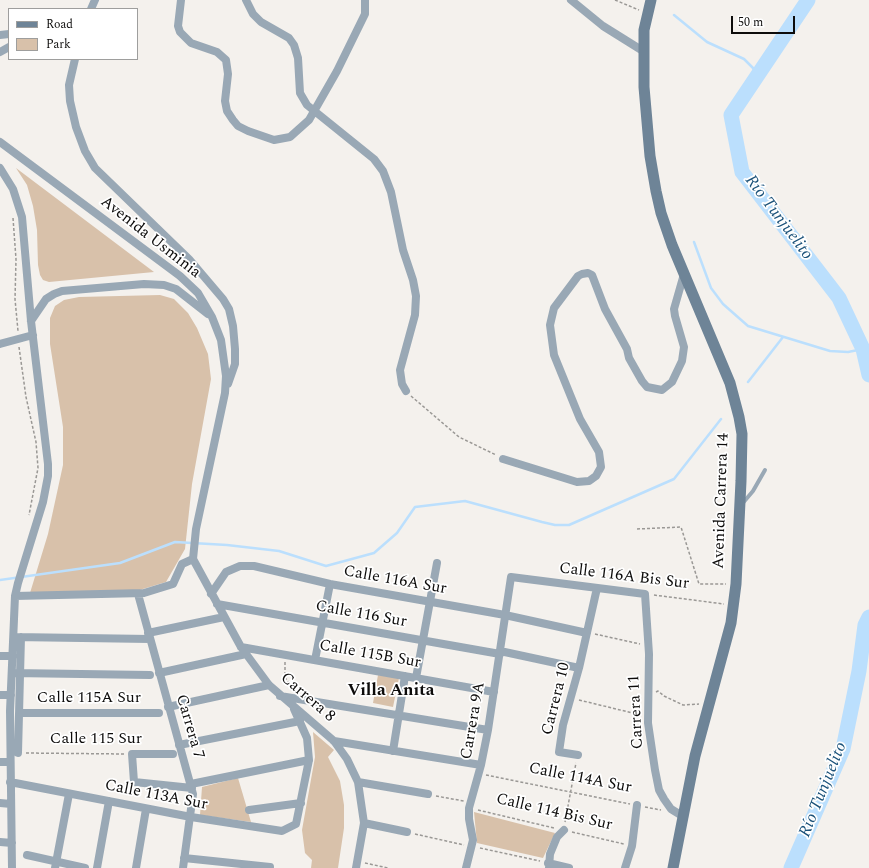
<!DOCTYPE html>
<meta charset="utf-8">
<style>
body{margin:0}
#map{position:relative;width:869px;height:868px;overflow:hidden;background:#f4f1ed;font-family:Spectral,serif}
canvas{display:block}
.legend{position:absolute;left:8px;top:8px;width:130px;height:52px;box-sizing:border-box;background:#fff;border:1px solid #9e9e9d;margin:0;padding:5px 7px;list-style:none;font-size:12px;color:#0d0c0b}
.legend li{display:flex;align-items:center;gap:8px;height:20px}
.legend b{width:20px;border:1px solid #9e9e9d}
.scale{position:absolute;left:731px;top:16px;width:64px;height:18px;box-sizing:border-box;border:2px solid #0d0c0b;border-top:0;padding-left:5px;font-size:12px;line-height:14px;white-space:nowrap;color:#0d0c0b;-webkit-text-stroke:3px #fff;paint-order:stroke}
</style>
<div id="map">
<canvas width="869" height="868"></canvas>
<ul class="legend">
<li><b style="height:5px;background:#6e8497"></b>Road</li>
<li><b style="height:11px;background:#d8c1aa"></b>Park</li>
</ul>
<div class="scale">50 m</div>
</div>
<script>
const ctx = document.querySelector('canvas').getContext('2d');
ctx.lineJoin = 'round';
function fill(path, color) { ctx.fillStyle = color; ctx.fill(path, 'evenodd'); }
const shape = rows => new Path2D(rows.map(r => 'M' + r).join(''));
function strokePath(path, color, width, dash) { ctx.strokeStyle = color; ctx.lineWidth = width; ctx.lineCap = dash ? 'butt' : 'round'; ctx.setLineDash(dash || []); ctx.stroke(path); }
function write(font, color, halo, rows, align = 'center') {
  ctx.font = font + ' Spectral,serif'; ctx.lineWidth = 3.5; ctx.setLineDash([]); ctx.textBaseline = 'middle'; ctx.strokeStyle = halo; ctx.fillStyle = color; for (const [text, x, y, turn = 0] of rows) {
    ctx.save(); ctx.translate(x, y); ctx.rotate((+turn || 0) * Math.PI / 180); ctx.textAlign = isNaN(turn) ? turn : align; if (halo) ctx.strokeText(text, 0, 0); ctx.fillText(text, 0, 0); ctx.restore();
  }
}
fill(shape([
 [16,168,154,272,49,282,43,280,40,275,38,265,37,230,33,206,27,185],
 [160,295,174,299,188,313,197,328,208,354,211,379,192,484,185,549,166,582,133,592,30,593,48,534,63,465,63,427,50,344,50,318,55,306,64,300,79,297],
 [378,675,399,678,393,707,373,703],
 [313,732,334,750,328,757,340,781,344,805,344,828,338,868,311,868,312,860,305,853,302,830,315,757],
 [238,778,251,822,200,815,202,787],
 [474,812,555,833,543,858,477,843]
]), '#d8c1aa');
strokePath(shape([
 [674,15,707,42,744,59,753,68,756,75],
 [694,242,711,288,723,304,748,326,830,351,848,352,863,349],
 [748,382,783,337],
 [0,580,120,563,175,542,227,545,279,551,326,566,374,553,397,533,415,507,465,501,542,522,555,525,569,525,674,479,721,419]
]), '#bbdffd', 2.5);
strokePath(shape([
 [808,0,731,115,742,172,839,298,863,349,869,375],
 [791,868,843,749,859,671,865,625,869,617]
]), '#bbdffd', 15);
strokePath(shape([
 [615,0,639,10],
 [13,218,16,259,15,299,18,331],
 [19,347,26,397,36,442,38,468,29,515],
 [411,396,459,437,496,455],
 [637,529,681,527,699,584,726,584],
 [654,595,724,604],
 [595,634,640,644],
 [285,662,285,677,293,690],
 [656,692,658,691,664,696,683,705,699,704],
 [579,700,641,715],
 [26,753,124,754],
 [486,775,630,804],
 [436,796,464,801],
 [645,807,661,810],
 [478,810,554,828],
 [565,822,576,763],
 [572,832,624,844],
 [415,834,464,845],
 [480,848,540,861],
 [365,863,388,868]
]), '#9a9895', 1.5, [3, 2]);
strokePath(shape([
 [742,504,753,491,765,470]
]), '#99a8b5', 4);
strokePath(shape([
 [181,0,178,26,180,32,191,43,217,52,226,60,228,74,225,101,227,111,233,120,238,126,248,131,274,140,290,137,309,120,337,71,365,14,365,0],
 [246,0,253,14,261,22,289,38,294,45,298,58,300,93,307,105,374,159,383,171,391,192,403,250,413,280,416,296,415,315,400,370,402,384,406,391],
 [571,0,603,26,643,51],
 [91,9,95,0],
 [0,35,9,34],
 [0,52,9,47],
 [75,59,69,85,70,101,76,127,85,151,95,168,189,259,223,299,229,309,233,326,235,349,235,364,228,384],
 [0,142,180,276,198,293,212,317,221,340,226,376,225,393,196,529,193,559,241,647,269,685,334,741,347,759,358,782,364,823,356,868],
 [0,168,13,189,22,217,31,321,48,464,48,476,43,502,18,583,15,596,10,711,12,868],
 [31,321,46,299,54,294,62,291,144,284,164,285,176,289,208,314],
 [0,344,33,335],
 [503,459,577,482,589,481,596,476,601,467,599,452,580,419,554,355,550,325,554,308,578,276,582,274,588,273,592,275,605,309,627,349,629,358,642,381,647,387,662,390,672,382,682,361,684,347,675,316,674,309,684,274],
 [138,594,193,794,183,868],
 [211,594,226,572,240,566,254,566,330,584,505,615,587,633],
 [15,596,144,593,173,584,182,564,193,559],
 [217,604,500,654],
 [148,633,224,617],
 [14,637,150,639],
 [241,647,494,692],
 [500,651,579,668],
 [0,656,13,656],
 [315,660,330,584],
 [12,673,150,675],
 [159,673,246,654],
 [416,678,437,563],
 [0,695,11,695],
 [280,696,488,730],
 [168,707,269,685],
 [19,713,159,713],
 [334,741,481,765],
 [179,745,300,721],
 [393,751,405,676],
 [18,753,21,637],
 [173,754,132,754,134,782,192,788],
 [578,755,559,752,563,725,579,668,597,588],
 [0,762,10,762],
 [10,782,191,817,282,831,296,824,309,760,307,738,294,709],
 [358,782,428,794],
 [191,784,309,760],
 [0,803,11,804],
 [249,810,301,803],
 [364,823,407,832],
 [0,842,12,843],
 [27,855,85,868],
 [184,858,270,867],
 [548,863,569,868],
 [55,868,69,794],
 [97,868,109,801],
 [136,868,146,809],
 [466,868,473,840,469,819,469,808,481,765,488,730,511,577,645,594,649,654,648,723,655,770,659,790,664,799,671,809,684,817],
 [549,868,550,854,557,837,564,830],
 [625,868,632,846,637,805]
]), '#99a8b5', 8);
strokePath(shape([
 [651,0,644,30,644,87,650,156,656,191,661,213,672,245,730,383,739,417,742,434,741,481,736,584,731,623,695,756,673,868]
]), '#6e8497', 11);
write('16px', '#0d0c0b', '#fff', [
 ["Avenida Usminia",150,238,38],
 ["Avenida Carrera 14",722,501,-88],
 ["Calle 116A Bis Sur",624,577,7],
 ["Calle 116A Sur",395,581,10],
 ["Calle 116 Sur",361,615,10],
 ["Calle 115B Sur",370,655,10],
 ["Carrera 8",307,698,41],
 ["Calle 115A Sur",89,699],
 ["Carrera 10",557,699,-76],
 ["Carrera 11",637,712,-93],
 ["Carrera 9A",474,721,-80],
 ["Carrera 7",189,727,74],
 ["Calle 115 Sur",96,740],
 ["Calle 114A Sur",580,779,11],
 ["Calle 113A Sur",156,796,11],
 ["Calle 114 Bis Sur",554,813,13]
]);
write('italic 17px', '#1b527a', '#fff', [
 ["Río Tunjuelito",778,218,53],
 ["Río Tunjuelito",824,790,-68]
]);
write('bold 17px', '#0d0c0b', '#fff', [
 ["Villa Anita",391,692]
]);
</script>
